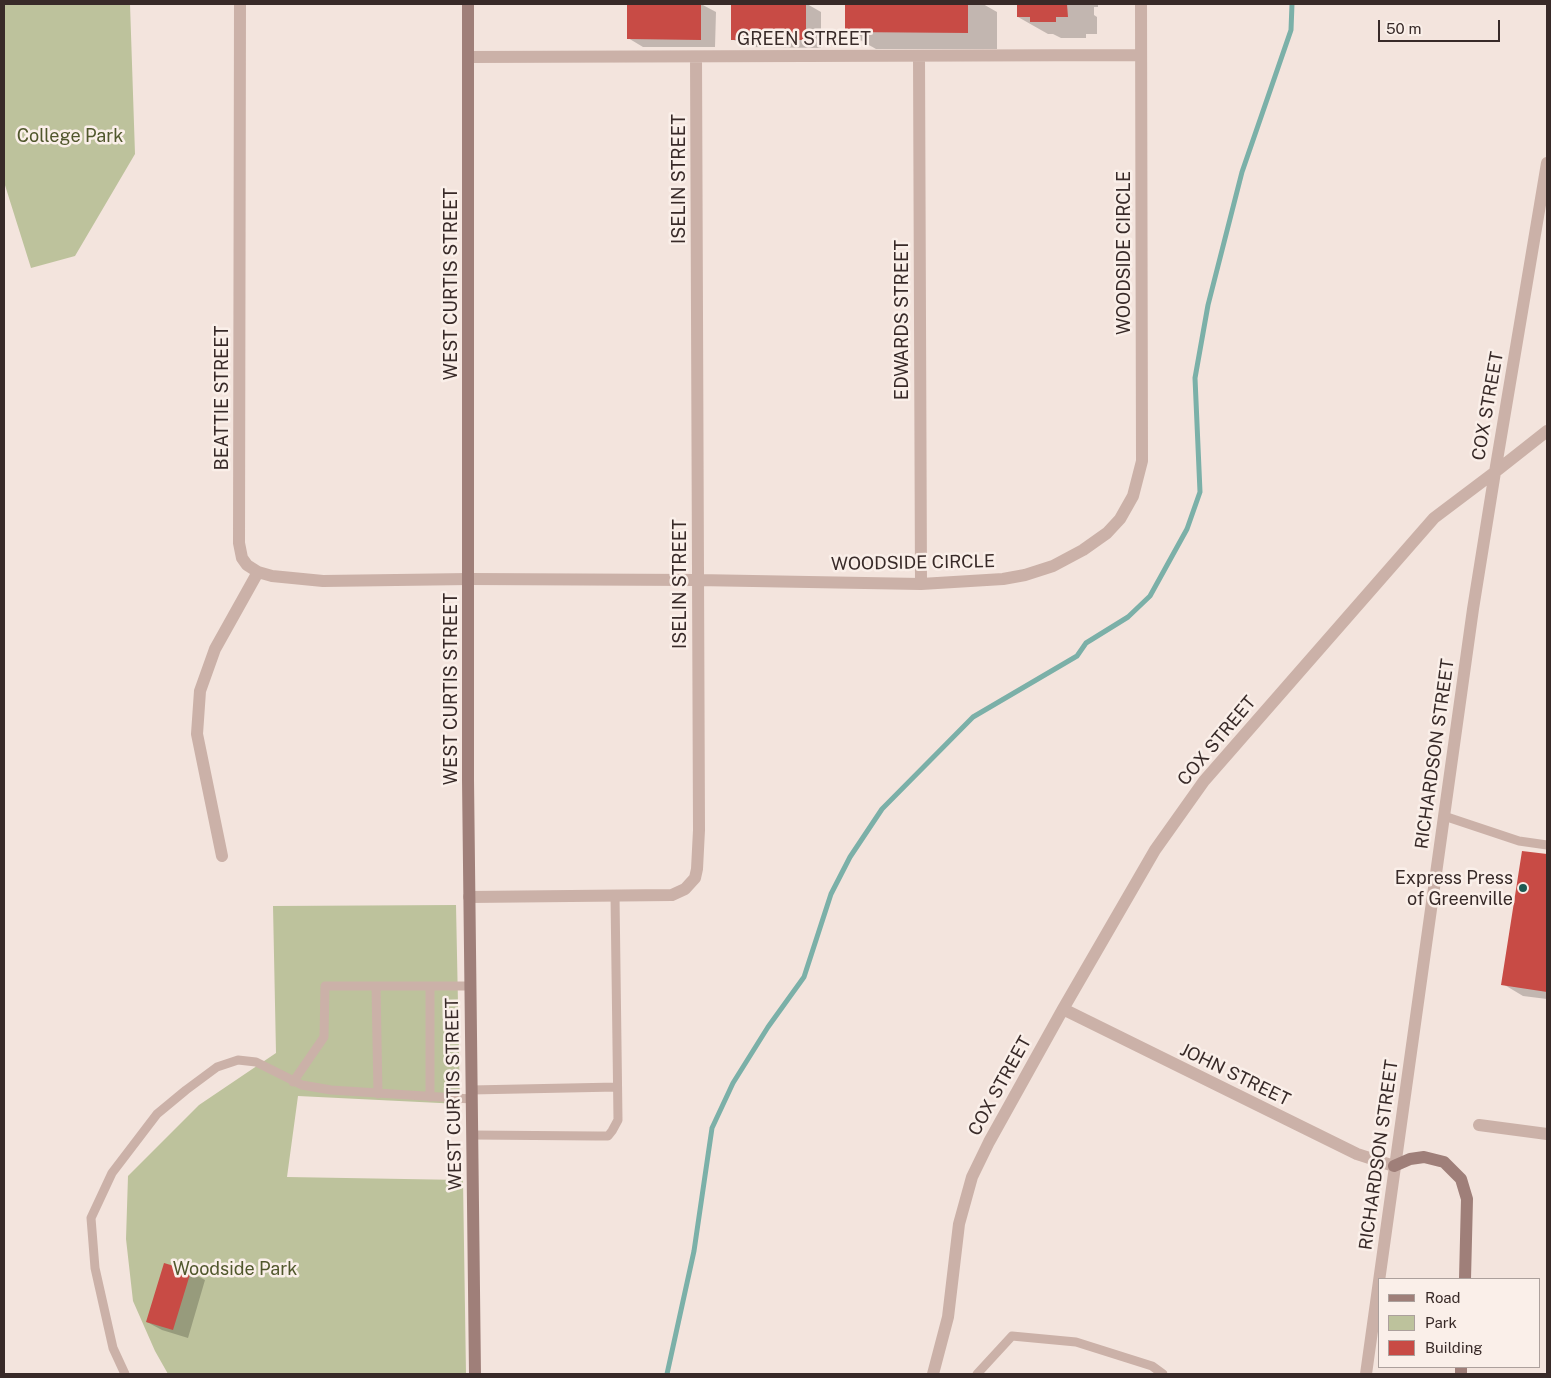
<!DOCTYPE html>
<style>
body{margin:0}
#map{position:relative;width:1551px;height:1378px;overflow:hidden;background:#f3e4dd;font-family:"Public Sans",sans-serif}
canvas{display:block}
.frame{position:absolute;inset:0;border:5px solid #382a28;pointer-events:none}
.legend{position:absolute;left:1378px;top:1278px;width:162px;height:90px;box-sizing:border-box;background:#faefe9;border:1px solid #aca09c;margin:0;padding:6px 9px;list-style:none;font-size:15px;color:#382a28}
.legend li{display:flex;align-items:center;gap:10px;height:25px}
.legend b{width:25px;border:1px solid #aca09c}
.scale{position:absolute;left:1378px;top:20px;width:122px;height:22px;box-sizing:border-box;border:2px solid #382a28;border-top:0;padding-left:6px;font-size:15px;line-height:18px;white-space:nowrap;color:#382a28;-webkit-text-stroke:4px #faefe9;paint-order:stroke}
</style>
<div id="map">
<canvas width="1551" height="1378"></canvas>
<div class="frame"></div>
<ul class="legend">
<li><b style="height:6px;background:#9f7f79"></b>Road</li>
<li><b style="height:14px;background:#bdc29c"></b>Park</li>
<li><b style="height:14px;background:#c84b45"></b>Building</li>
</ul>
<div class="scale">50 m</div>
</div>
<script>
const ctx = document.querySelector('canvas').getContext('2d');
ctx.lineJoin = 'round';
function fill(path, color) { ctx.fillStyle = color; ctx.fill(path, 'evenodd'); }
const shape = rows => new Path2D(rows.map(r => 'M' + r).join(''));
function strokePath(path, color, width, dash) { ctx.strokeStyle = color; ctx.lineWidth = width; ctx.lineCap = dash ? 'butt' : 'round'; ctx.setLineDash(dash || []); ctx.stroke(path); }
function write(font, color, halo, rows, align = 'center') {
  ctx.font = font + ' "Public Sans",sans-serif'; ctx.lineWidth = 5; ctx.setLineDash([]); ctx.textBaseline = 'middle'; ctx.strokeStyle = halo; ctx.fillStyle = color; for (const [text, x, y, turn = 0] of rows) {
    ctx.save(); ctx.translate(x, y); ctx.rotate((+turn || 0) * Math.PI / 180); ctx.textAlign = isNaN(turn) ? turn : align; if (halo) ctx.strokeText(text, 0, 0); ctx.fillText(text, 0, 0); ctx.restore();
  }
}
fill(shape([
 [4,4,130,4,135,154,75,256,31,268,4,182],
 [456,905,460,1104,298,1096,287,1177,463,1180,466,1374,168,1374,155,1351,133,1301,126,1239,128,1176,199,1105,276,1053,273,906]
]), '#bdc29c');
fill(shape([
 [628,4,701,4,716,12,715,47,643,47,628,38],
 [733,4,807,4,821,12,821,48,747,47,732,39],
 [846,4,983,4,997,12,997,49,876,49,846,32],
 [1018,4,1098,4,1098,7,1094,7,1094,15,1097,17,1097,34,1086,34,1086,38,1061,38,1053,34,1048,34,1018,17],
 [1523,852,1547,856,1547,999,1523,996,1503,984],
 [190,1272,205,1280,188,1338,162,1330,147,1322]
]), '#0003');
strokePath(shape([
 [667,1374,694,1251,712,1128,733,1083,768,1027,804,977,831,894,850,857,882,809,973,717,1077,656,1086,643,1128,617,1150,596,1187,529,1200,492,1195,378,1208,305,1242,172,1291,30,1292,4]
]), '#7bb0a8', 5);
fill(shape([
 [627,4,701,4,701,40,627,39],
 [731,4,806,4,806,40,731,40],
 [845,4,968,4,968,33,845,32],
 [1017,4,1067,4,1068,17,1056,17,1056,22,1030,22,1030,17,1017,17],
 [1522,851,1547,854,1547,992,1501,985],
 [164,1263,191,1271,173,1330,146,1322]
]), '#c84b45');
strokePath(shape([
 [1444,816,1519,841,1547,845],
 [376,986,378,1094],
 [430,986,430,1097],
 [293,1082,324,1037,325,986,470,986],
 [471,1090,617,1087],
 [472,1135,597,1136,608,1136,612,1131,618,1120,615,895],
 [125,1374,113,1348,95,1268,91,1218,112,1173,157,1114,186,1090,217,1067,238,1060,256,1062,302,1085,331,1090,471,1099],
 [977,1374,1012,1336,1076,1342,1152,1366,1163,1374]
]), '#cbb1a8', 9);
strokePath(shape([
 [240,4,239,543,242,558,247,565,258,572,272,576,323,581,469,579,697,580,921,584,1003,579,1025,575,1053,566,1083,550,1107,533,1120,519,1133,496,1142,461,1141,4],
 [919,56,921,584],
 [468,57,1141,55],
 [222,856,197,734,200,691,215,649,258,572],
 [469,897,672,895,685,889,695,878,697,869,699,830,696,57],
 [1063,1009,1357,1154,1394,1166],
 [1479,1125,1547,1134],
 [933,1374,948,1317,959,1224,972,1177,989,1142,1063,1009,1155,850,1204,781,1434,518,1495,472,1547,163],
 [1366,1374,1473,609,1495,472,1547,431]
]), '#cbb1a8', 12);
strokePath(shape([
 [468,4,468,780,475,1374],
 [1394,1166,1410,1159,1424,1157,1444,1162,1461,1179,1467,1199,1465,1279],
 [1461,1374,1461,1367]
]), '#9f7f79', 12);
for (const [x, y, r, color] of [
 [1523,888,5,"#1d5a52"]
]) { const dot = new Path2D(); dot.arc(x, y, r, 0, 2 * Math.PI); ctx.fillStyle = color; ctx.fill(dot); strokePath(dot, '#faefe9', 2); }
write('18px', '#382a28', '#faefe9', [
 ["GREEN STREET",804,39],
 ["ISELIN STREET",679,179,-90],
 ["WOODSIDE CIRCLE",1124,253,-90],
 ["WEST CURTIS STREET",451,284,-90],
 ["EDWARDS STREET",902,320,-90],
 ["BEATTIE STREET",222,398,-90],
 ["COX STREET",1488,406,-80],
 ["WOODSIDE CIRCLE",913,563,-1],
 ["ISELIN STREET",680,584,-90],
 ["WEST CURTIS STREET",451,689,-90],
 ["COX STREET",1217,741,-50],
 ["RICHARDSON STREET",1435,754,-82],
 ["JOHN STREET",1235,1075,26],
 ["COX STREET",1000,1086,-61],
 ["WEST CURTIS STREET",454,1094,-91],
 ["RICHARDSON STREET",1379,1155,-82]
]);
write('18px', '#50572c', '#faefe9', [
 ["College Park",70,136],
 ["Woodside Park",235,1269]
]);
write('18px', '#382a28', '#faefe9', [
 ["Express Press",1513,878],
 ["of Greenville",1513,899]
], 'right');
</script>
